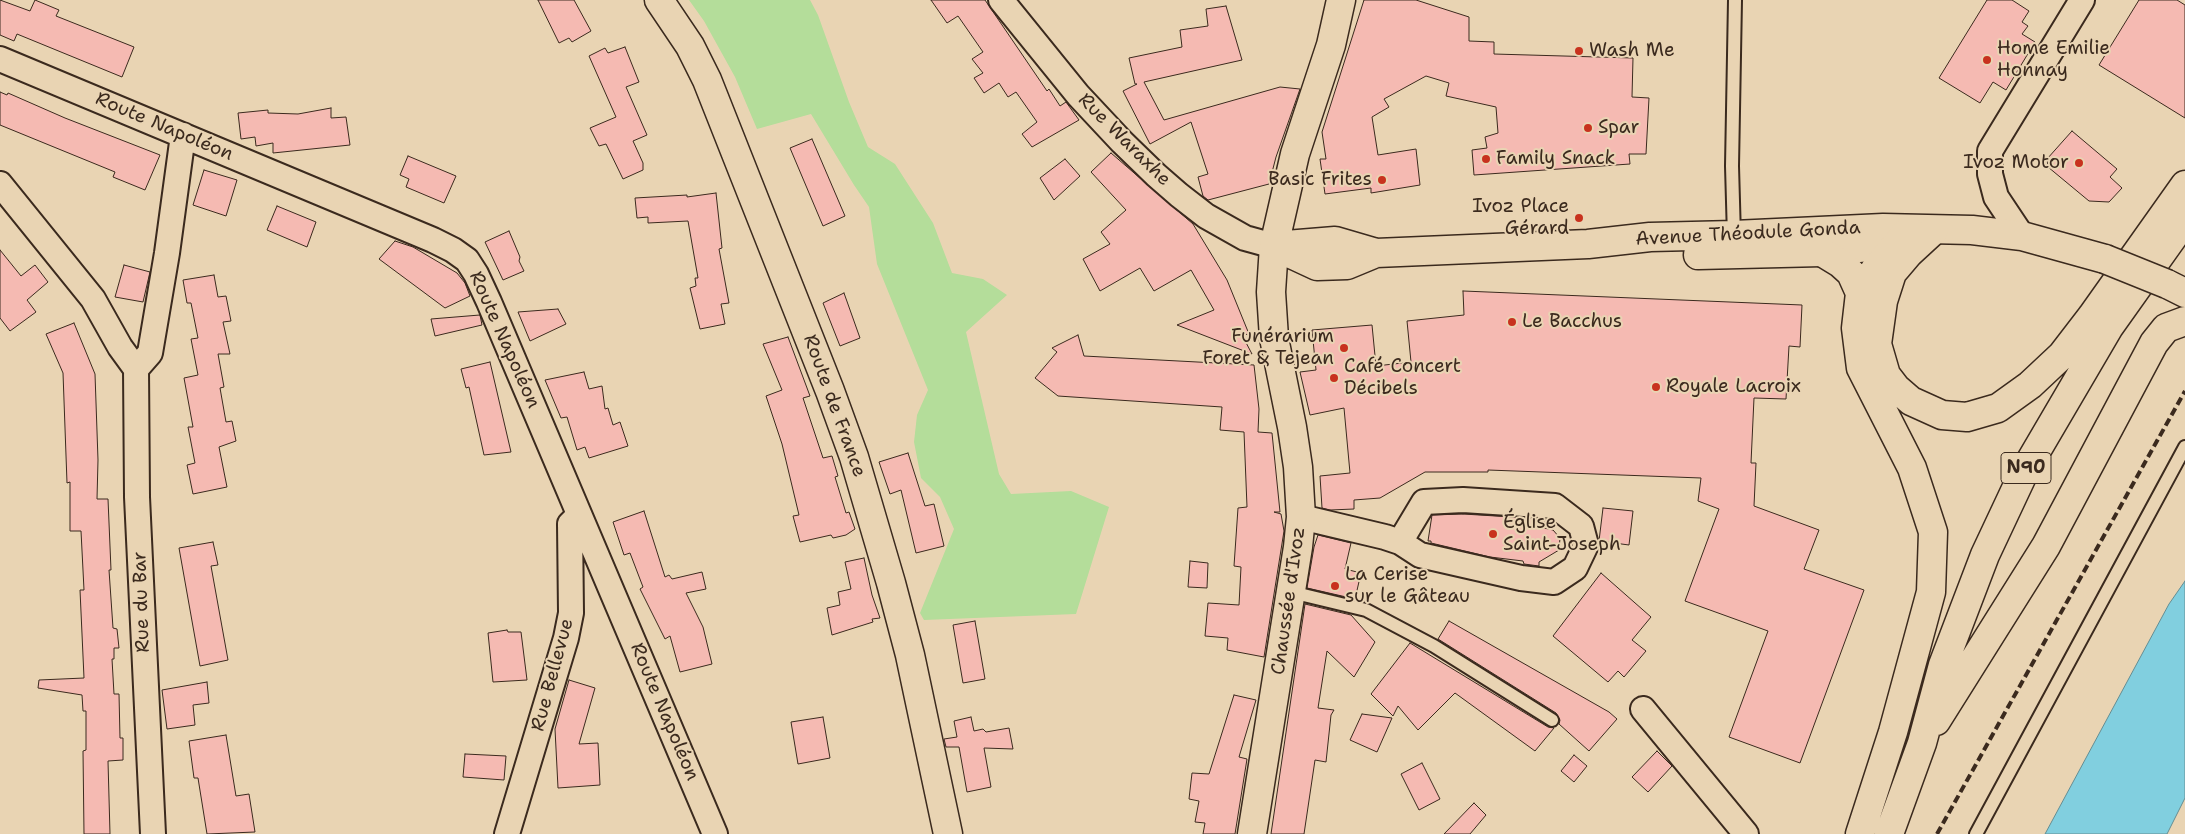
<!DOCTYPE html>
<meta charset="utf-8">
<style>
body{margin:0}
canvas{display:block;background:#e9d4b3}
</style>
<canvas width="2185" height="834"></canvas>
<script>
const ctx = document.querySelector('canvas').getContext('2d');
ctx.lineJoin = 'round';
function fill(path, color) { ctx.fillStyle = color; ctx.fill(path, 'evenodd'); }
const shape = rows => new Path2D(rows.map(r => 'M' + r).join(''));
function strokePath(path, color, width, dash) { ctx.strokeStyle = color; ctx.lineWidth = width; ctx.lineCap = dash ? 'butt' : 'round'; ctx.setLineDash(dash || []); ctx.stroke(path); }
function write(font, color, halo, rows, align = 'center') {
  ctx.font = font + ' "Shantell Sans",sans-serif'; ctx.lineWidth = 4; ctx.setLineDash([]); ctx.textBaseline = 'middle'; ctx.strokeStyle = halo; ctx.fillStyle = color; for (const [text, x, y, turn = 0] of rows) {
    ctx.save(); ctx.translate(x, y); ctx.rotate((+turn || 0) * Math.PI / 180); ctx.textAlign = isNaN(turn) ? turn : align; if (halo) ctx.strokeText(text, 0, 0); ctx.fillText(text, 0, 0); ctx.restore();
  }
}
fill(shape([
 [689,0,810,0,818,15,849,102,868,147,895,164,933,223,952,273,983,279,1007,295,966,332,999,474,1011,494,1071,491,1109,507,1076,614,924,620,920,613,954,529,940,497,921,478,914,442,917,415,928,390,877,264,869,207,854,185,811,114,757,129,735,77,704,21]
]), '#b4dd9a');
const water = shape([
 [2185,581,2185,798,2167,834,2045,834,2169,604,2185,581]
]);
fill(water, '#81cfdf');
strokePath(water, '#658d92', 1);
const building = shape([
 [0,0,30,11,35,0,59,10,56,16,134,47,122,77,17,34,14,41,0,35,0,0],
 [538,0,574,0,591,31,572,42,569,38,559,43,538,0],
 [931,0,985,0,1047,91,1049,89,1060,106,1066,102,1079,120,1032,147,1022,134,1037,122,1016,92,1008,97,999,83,984,93,974,78,983,73,972,59,983,52,958,16,947,23,931,0],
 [1364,0,1416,0,1469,17,1469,41,1494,42,1494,54,1633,58,1632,97,1649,98,1646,154,1629,154,1630,164,1474,175,1472,150,1487,148,1485,137,1498,133,1496,107,1446,96,1449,83,1426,76,1384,99,1389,107,1372,117,1378,155,1416,149,1420,185,1371,193,1371,188,1325,194,1320,159,1326,159,1322,132,1364,0],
 [1987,0,2012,0,2029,11,2022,22,2028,26,2022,34,2035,42,2006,90,1993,82,1980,103,1939,78,1987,0],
 [2139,0,2177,0,2185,5,2185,118,2099,65,2139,0],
 [1226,6,1242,60,1144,82,1164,120,1280,87,1300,89,1276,157,1269,184,1208,200,1203,196,1198,177,1208,174,1191,122,1150,144,1123,91,1137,84,1135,84,1129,58,1182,47,1180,30,1208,26,1206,9,1226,6],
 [625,47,639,82,626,87,647,135,633,141,643,163,643,170,623,179,606,144,599,146,590,128,616,117,589,56,605,48,608,53,625,47],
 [0,92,7,95,8,93,65,118,160,155,145,190,113,177,115,172,0,125,0,92],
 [331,108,331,118,346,117,350,145,273,153,273,143,256,146,255,137,241,139,238,113,268,110,268,113,298,114,331,108],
 [2072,131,2117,169,2110,177,2122,188,2109,202,2089,201,2048,167,2047,159,2072,131],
 [812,139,845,216,823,226,790,148,812,139],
 [1111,153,1193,224,1227,280,1249,334,1242,335,1252,354,1177,325,1214,310,1191,270,1154,291,1140,268,1100,291,1083,259,1110,244,1101,232,1126,210,1091,172,1111,153],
 [408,156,456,176,444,203,406,187,409,179,400,175,408,156],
 [1065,159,1080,176,1054,200,1040,178,1065,159],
 [204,170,237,180,226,216,193,205,204,170],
 [716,193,722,248,719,249,729,303,721,304,725,324,700,329,690,288,696,286,695,278,698,278,688,221,648,223,648,217,637,218,635,198,687,195,687,197,716,193],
 [277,206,316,222,307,247,267,230,277,206],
 [509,231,520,257,519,261,524,271,503,280,485,242,509,231],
 [395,241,413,247,457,273,465,283,470,296,445,308,379,259,395,241],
 [0,250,21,276,35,265,48,282,27,300,36,312,10,331,0,318,0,250],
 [124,265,150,272,143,302,115,297,124,265],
 [214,275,218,297,226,296,231,321,223,322,230,354,218,354,224,387,220,388,226,422,232,421,236,441,219,447,227,487,193,494,187,465,195,463,188,427,193,427,184,378,198,375,191,339,198,338,191,303,187,303,183,280,214,275],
 [1463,291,1802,305,1800,347,1789,346,1786,399,1754,398,1751,463,1756,463,1754,506,1819,530,1804,569,1864,590,1800,763,1729,737,1768,631,1685,601,1719,509,1698,501,1701,478,1488,470,1488,472,1425,472,1380,498,1354,500,1354,509,1330,510,1322,508,1320,476,1350,473,1344,408,1310,415,1300,372,1316,370,1312,330,1372,325,1376,366,1411,362,1407,321,1464,315,1463,291],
 [844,293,860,338,840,346,823,303,844,293],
 [558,309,566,324,530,341,518,312,558,309],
 [480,315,482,325,435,336,431,319,480,315],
 [74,323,95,374,98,460,97,499,108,499,111,570,109,570,113,628,117,629,119,648,114,648,114,659,112,659,114,694,119,694,120,738,123,738,123,760,108,761,110,834,84,834,83,751,86,750,86,711,83,711,82,695,38,688,39,680,84,678,80,590,84,590,81,531,70,531,70,482,67,483,63,373,46,334,74,323],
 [1078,335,1084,356,1254,365,1259,409,1258,432,1272,433,1280,512,1274,512,1281,514,1284,531,1264,657,1227,650,1228,638,1205,636,1208,603,1239,605,1241,567,1234,566,1238,508,1247,507,1244,432,1220,430,1222,407,1058,396,1035,378,1057,352,1052,348,1078,335],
 [788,337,810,396,803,398,823,458,832,456,838,476,835,477,846,513,849,512,855,529,846,535,833,538,831,535,800,542,793,516,799,515,782,444,766,396,782,390,763,344,788,337],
 [490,362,511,452,484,455,469,387,466,388,461,369,490,362],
 [584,372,589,389,602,386,605,409,608,408,613,425,620,422,628,446,589,458,585,447,577,450,567,417,561,418,545,380,584,372],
 [908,453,925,506,934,504,944,546,916,553,901,490,890,494,879,462,908,453],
 [1603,508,1633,511,1629,545,1599,541,1603,508],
 [644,511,665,577,669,575,672,579,702,572,706,589,686,593,703,627,712,664,680,672,670,636,665,639,640,589,643,587,630,553,624,555,613,522,644,511],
 [1463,514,1545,519,1544,528,1553,530,1560,538,1559,550,1539,562,1539,566,1524,564,1523,561,1490,557,1431,543,1431,541,1428,541,1432,515,1463,514],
 [1318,535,1351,543,1345,569,1361,573,1355,599,1307,588,1314,547,1318,535],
 [213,542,218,565,211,566,228,660,200,666,179,548,213,542],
 [864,558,872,595,880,618,872,619,873,622,832,635,827,608,840,605,838,592,851,589,845,562,864,558],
 [1190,561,1208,563,1207,588,1188,587,1190,561],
 [1601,573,1651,617,1632,640,1646,651,1624,677,1618,671,1608,682,1553,636,1601,573],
 [1305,604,1351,615,1375,642,1354,677,1327,651,1318,708,1334,710,1331,715,1326,762,1315,760,1304,834,1271,834,1305,604],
 [975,621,985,679,963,683,953,625,975,621],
 [1449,621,1609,712,1617,719,1589,751,1559,724,1560,720,1556,713,1438,639,1449,621],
 [507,630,508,632,521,632,527,680,493,682,488,633,507,630],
 [1410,643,1548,727,1554,728,1535,751,1455,693,1418,730,1398,706,1393,716,1371,694,1410,643],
 [569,680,595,688,579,744,598,743,600,785,558,788,555,729,569,680],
 [207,682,209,703,193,705,195,725,167,729,162,690,207,682],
 [1234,695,1256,700,1239,757,1247,759,1235,834,1203,834,1205,823,1195,822,1199,801,1189,799,1192,773,1209,774,1234,695],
 [1362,714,1392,718,1377,752,1350,740,1362,714],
 [823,717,830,758,798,764,791,722,823,717],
 [971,717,974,731,983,729,986,732,1009,728,1013,749,984,748,991,787,967,792,959,747,946,747,944,739,957,737,954,721,971,717],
 [226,735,236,796,249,794,255,832,207,834,198,778,194,778,189,741,226,735],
 [1657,751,1672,766,1648,792,1632,777,1657,751],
 [465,754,506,756,504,780,463,777,465,754],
 [1574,755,1587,766,1574,782,1561,771,1574,755],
 [1422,763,1440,799,1419,810,1401,774,1422,763],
 [1474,803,1486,815,1470,834,1444,834,1474,803]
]);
fill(building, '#f5bab2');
strokePath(building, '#3b2a1e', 1);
const lane = shape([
 [1734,237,1732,166,1735,0],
 [1291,592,1366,610,1434,646,1552,720],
 [1976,834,2185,447]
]);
const street = shape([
 [1001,0,1078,95,1122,142,1156,175,1179,195,1206,216,1245,238,1274,246],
 [0,59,433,240,453,250,467,260,476,274,489,302,715,834],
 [0,184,93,299,120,347,136,369,150,353,167,253,183,135],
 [2022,236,1996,197,1990,174,1990,151,2082,0],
 [136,369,137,497,153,834],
 [1301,517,1385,537,1400,542,1420,555,1521,578,1554,582,1575,568,1586,545,1581,526,1555,506,1463,500,1424,502,1400,542],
 [1643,709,1746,834],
 [507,834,566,638,571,613,570,524,579,515]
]);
const secondary = shape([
 [659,0,690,46,707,80,830,391,854,457,891,583,910,655,948,834],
 [1274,246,1335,241,1376,253,1588,244,1650,237,1734,235,1883,228,1972,230,2022,236,2105,259],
 [1274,246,1317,266,1347,265,1376,253],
 [1698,255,1822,252,1877,246,1901,234],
 [2167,284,2185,293],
 [1252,834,1298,547,1301,517,1298,467,1292,427,1274,338,1271,292,1274,246,1295,154,1331,45,1341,0]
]);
const highway = shape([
 [1934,230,1909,253,1892,273,1883,301,1877,344,1886,375,1896,388,1911,401,1942,415,1967,417,1998,408,2030,385,2062,355,2092,316,2185,185],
 [1822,252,1840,263,1851,273,1860,293],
 [1936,721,2046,546,2154,343,2166,328,2185,321],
 [1860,834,1893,732,1931,592,1933,532,1912,468,1861,368,1856,328,1860,293,1876,268,1909,230],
 [1889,834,1922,743,1943,665,1985,555,2024,472,2109,327,2185,220]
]);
strokePath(lane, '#3b2a1e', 16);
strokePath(street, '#3b2a1e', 28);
strokePath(secondary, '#3b2a1e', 31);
strokePath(highway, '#3b2a1e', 31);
strokePath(lane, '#e9d4b3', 12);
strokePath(street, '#e9d4b3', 24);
strokePath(secondary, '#e9d4b3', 28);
strokePath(highway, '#e9d4b3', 28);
strokePath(shape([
 [1937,834,2185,391]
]), '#3b2a1e', 4, [8, 4]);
const secondaryBridge = shape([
 [2105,259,2167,284]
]);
strokePath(secondaryBridge, '#3b2a1e', 31, []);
strokePath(secondaryBridge, '#e9d4b3', 28);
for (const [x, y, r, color] of [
 [1579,51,5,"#c8321e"],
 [1987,60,5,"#c8321e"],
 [1588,128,5,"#c8321e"],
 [1486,159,5,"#c8321e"],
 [2079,163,5,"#c8321e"],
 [1382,180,5,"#c8321e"],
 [1579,218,5,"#c8321e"],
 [1512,322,5,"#c8321e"],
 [1344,348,5,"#c8321e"],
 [1334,378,5,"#c8321e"],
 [1656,387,5,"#c8321e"],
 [1493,534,5,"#c8321e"],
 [1335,586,5,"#c8321e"]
]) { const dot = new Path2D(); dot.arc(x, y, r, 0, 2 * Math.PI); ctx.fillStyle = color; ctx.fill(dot); strokePath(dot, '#e9d4b3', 2); }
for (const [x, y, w] of [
 [2026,468,50]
]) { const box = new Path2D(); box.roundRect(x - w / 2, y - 15.5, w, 31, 4); ctx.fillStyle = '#e9d4b3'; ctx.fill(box); strokePath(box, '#3b2a1e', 1); }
write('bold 18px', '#3b2a1e', null, [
 ["N90",2026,468]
]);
write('19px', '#3b2a1e', '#e9d4b3', [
 ["Home Emilie",1997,49],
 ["Honnay",1997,71],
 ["Wash Me",1589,51],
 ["Spar",1598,128],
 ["Family Snack",1496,159],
 ["Ivoz Motor",2069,163,"right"],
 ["Basic Frites",1372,180,"right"],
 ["Ivoz Place",1569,207,"right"],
 ["Gérard",1569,229,"right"],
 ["Le Bacchus",1522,322],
 ["Funérarium",1334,337,"right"],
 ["Foret & Tejean",1334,359,"right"],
 ["Café Concert",1344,367],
 ["Décibels",1344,389],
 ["Royale Lacroix",1666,387],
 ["Église",1503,523],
 ["Saint-Joseph",1503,545],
 ["La Cerise",1345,575],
 ["sur le Gâteau",1345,597]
], 'left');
write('19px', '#3b2a1e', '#e9d4b3', [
 ["Route Napoléon",164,127,23],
 ["Rue Waraxhe",1124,140,45],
 ["Avenue Théodule Gonda",1748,234,-3],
 ["Route Napoléon",504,340,66],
 ["Route de France",834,406,70],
 ["Chaussée d'Ivoz",1289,601,-82],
 ["Rue du Bar",142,602,-92],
 ["Rue Bellevue",553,675,-75],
 ["Route Napoléon",664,712,67]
]);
</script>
